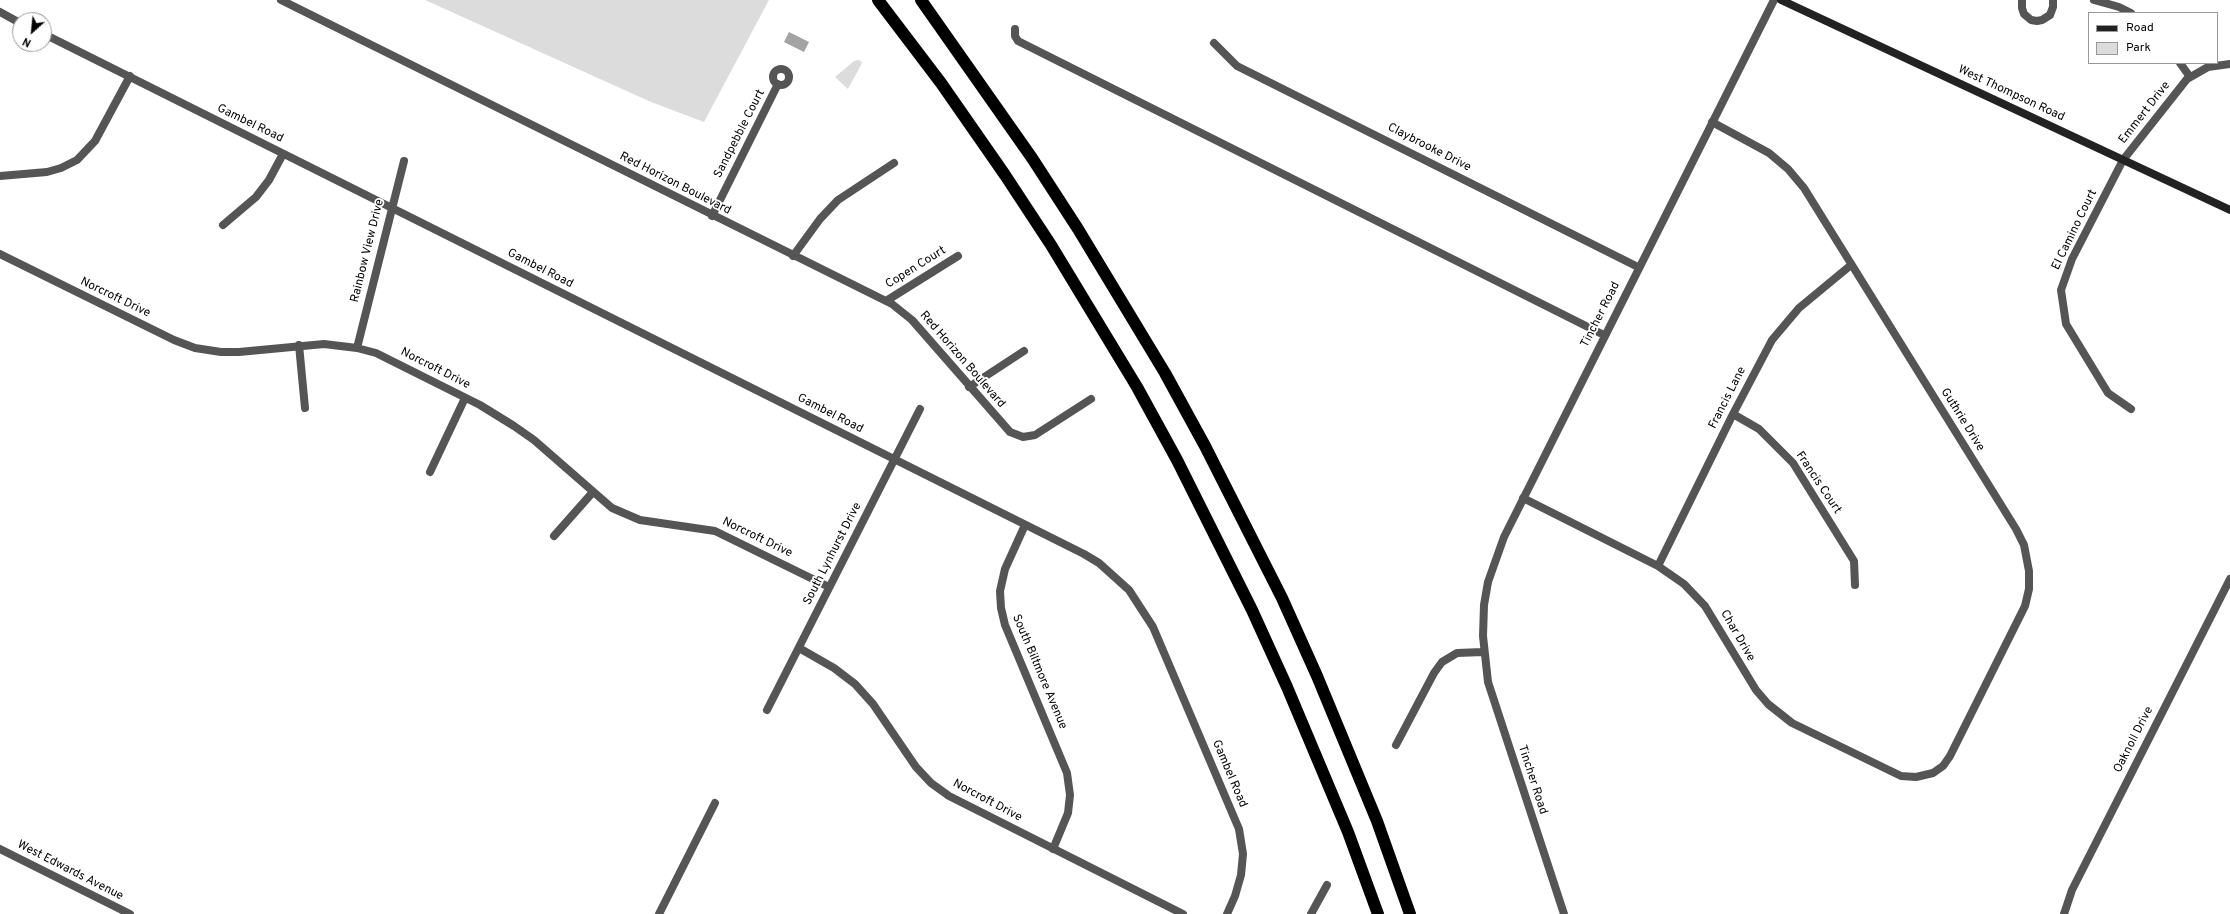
<!DOCTYPE html>
<style>
body{margin:0}
#map{position:relative;width:2230px;height:914px;overflow:hidden;background:#fff;font-family:Overpass,sans-serif}
canvas{display:block}
.legend{position:absolute;left:2088px;top:12px;width:130px;height:52px;box-sizing:border-box;background:#fff;border:1px solid #999;margin:0;padding:5px 7px;list-style:none;font-size:12px;color:#000}
.legend li{display:flex;align-items:center;gap:8px;height:20px}
.legend b{width:20px;border:1px solid #999}
.north{position:absolute;left:12px;top:12px;width:40px;height:40px;box-sizing:border-box;background:#fff;border:1px solid #999;border-radius:50%;rotate:207deg;font-size:11px;font-weight:700;line-height:16px;text-align:center;color:#000}
.north::after{content:'';display:block;margin:auto;width:14px;height:18px;background:#000;clip-path:polygon(50% 0,100% 100%,50% 72%,0 100%)}
</style>
<div id="map">
<canvas width="2230" height="914"></canvas>
<ul class="legend">
<li><b style="height:5px;background:#222"></b>Road</li>
<li><b style="height:11px;background:#dcdcdc"></b>Park</li>
</ul>
<div class="north">N</div>
</div>
<script>
const ctx = document.querySelector('canvas').getContext('2d');
ctx.lineJoin = 'round';
function fill(path, color) { ctx.fillStyle = color; ctx.fill(path, 'evenodd'); }
const shape = rows => new Path2D(rows.map(r => 'M' + r).join(''));
function strokePath(path, color, width, dash) { ctx.strokeStyle = color; ctx.lineWidth = width; ctx.lineCap = dash ? 'butt' : 'round'; ctx.setLineDash(dash || []); ctx.stroke(path); }
function write(font, color, halo, rows, align = 'center') {
  ctx.font = font + ' Overpass,sans-serif'; ctx.lineWidth = 3.5; ctx.setLineDash([]); ctx.textBaseline = 'middle'; ctx.strokeStyle = halo; ctx.fillStyle = color; for (const [text, x, y, turn = 0] of rows) {
    ctx.save(); ctx.translate(x, y); ctx.rotate((+turn || 0) * Math.PI / 180); ctx.textAlign = isNaN(turn) ? turn : align; if (halo) ctx.strokeText(text, 0, 0); ctx.fillText(text, 0, 0); ctx.restore();
  }
}
fill(shape([
 [425,0,769,0,704,122,651,102],
 [859,60,862,62,861,65,848,89,835,77,854,61]
]), '#dcdcdc');
fill(shape([
 [789,32,809,42,804,52,784,42]
]), '#a3a3a3');
strokePath(shape([
 [281,0,892,304,912,320,1010,432,1023,437,1035,435,1091,399],
 [2022,0,2022,8,2024,14,2031,20,2037,21,2042,20,2050,15,2053,7,2053,0],
 [2094,0,2119,7,2131,13],
 [0,12,20,23],
 [1015,29,1015,36,1018,41,1604,335],
 [44,34,1084,554,1099,563,1129,590,1153,627,1239,829,1243,854,1241,875,1235,896,1227,914],
 [1214,43,1237,66,1638,267],
 [2180,63,2190,77],
 '773 77a8 8 0 1 1 16 0a8 8 0 1 1-16 0Z',
 [0,176,47,172,61,168,77,160,95,141,130,76],
 [712,216,778,84],
 [223,225,256,197,269,180,283,154],
 [0,254,174,340,195,348,221,352,239,352,324,344,357,348,376,353,480,405,514,426,534,440,612,508,640,520,715,531,829,587],
 [793,256,820,219,838,200,894,163],
 [886,301,958,256],
 [299,345,305,408],
 [357,348,404,161],
 [969,387,1024,351],
 [2131,409,2108,393,2066,324,2061,290,2072,259,2123,160,2187,79,2208,67,2230,64],
 [1733,414,1759,429,1793,463,1854,561,1855,585],
 [430,472,465,398],
 [1523,498,1658,566,1684,584,1705,606,1756,690,1768,704,1792,723,1901,776,1916,777,1933,773,1943,766,1950,756,2025,606,2029,589,2029,571,2024,545,2016,529,1804,188,1788,169,1769,153,1712,122],
 [1025,525,1005,569,1000,591,1001,608,1005,625,1067,773,1070,795,1068,813,1053,849],
 [554,536,593,492],
 [1658,566,1733,414,1772,340,1799,308,1851,265],
 [799,648,834,668,855,684,873,704,916,767,931,783,949,796,1183,914],
 [767,710,920,409],
 [1396,745,1434,673,1442,662,1457,653,1483,652],
 [0,849,130,914],
 [659,914,715,803],
 [1311,914,1327,885],
 [1564,914,1488,682,1483,636,1484,605,1488,582,1504,537,1774,0],
 [2064,914,2072,890,2230,579]
]), '#555', 8);
strokePath(shape([
 [1781,0,2230,210]
]), '#222', 8);
strokePath(shape([
 [878,0,941,83,1005,175,1051,245,1137,387,1177,460,1252,610,1287,687,1348,832,1378,914],
 [921,0,1032,158,1078,229,1165,373,1205,446,1282,598,1317,676,1377,821,1410,914]
]), '#000', 12);
write('12px', '#000', '#fff', [
 ["West Thompson Road",2011,94,25],
 ["Emmert Drive",2145,113,-52],
 ["Gambel Road",250,124,26],
 ["Sandpebble Court",740,134,-63],
 ["Claybrooke Drive",1429,148,27],
 ["Red Horizon Boulevard",675,184,27],
 ["El Camino Court",2075,230,-64],
 ["Rainbow View Drive",368,251,-76],
 ["Copen Court",916,268,-32],
 ["Gambel Road",540,269,27],
 ["Norcroft Drive",115,298,26],
 ["Tincher Road",1601,315,-63],
 ["Red Horizon Boulevard",962,360,49],
 ["Norcroft Drive",435,369,27],
 ["Francis Lane",1728,398,-63],
 ["Gambel Road",830,414,27],
 ["Guthrie Drive",1962,420,58],
 ["Francis Court",1818,483,56],
 ["Norcroft Drive",757,538,26],
 ["South Lynhurst Drive",833,554,-63],
 ["Char Drive",1737,636,60],
 ["South Biltmore Avenue",1039,672,67],
 ["Oaknoll Drive",2134,740,-63],
 ["Gambel Road",1229,774,67],
 ["Tincher Road",1532,780,72],
 ["Norcroft Drive",987,801,28],
 ["West Edwards Avenue",70,871,27]
]);
</script>
